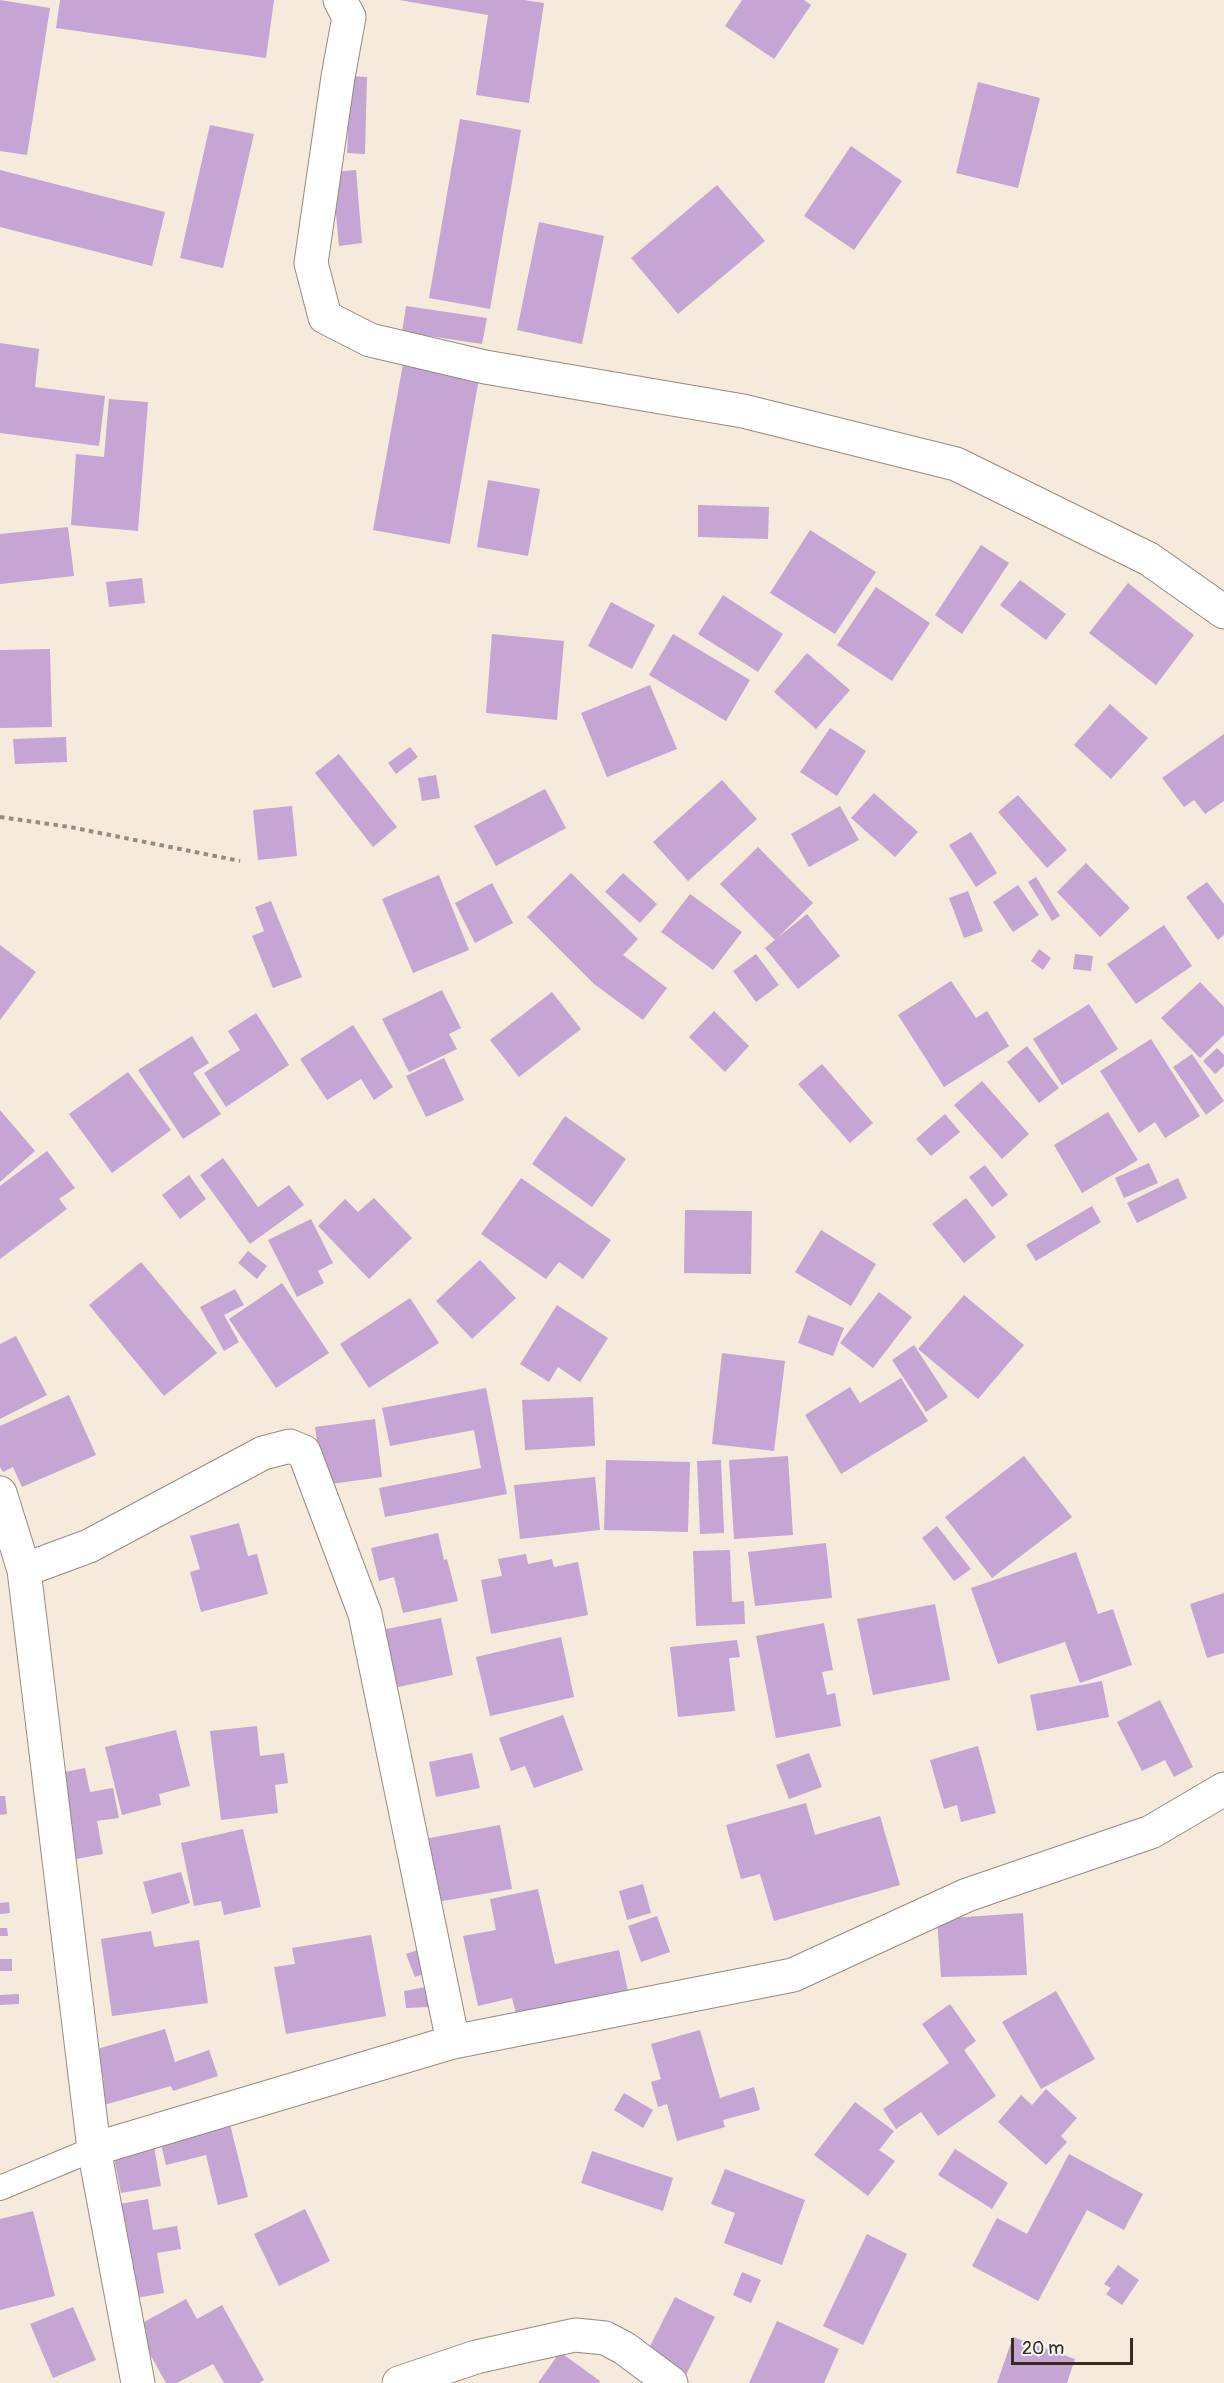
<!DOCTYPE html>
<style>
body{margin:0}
#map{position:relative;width:1224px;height:2383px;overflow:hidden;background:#f5eadc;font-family:Pangolin,sans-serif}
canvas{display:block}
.scale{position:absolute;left:1011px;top:2338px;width:122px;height:27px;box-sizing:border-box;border:3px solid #3b2a1e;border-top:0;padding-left:8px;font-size:18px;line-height:21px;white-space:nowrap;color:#3b2a1e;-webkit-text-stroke:4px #f6f6f2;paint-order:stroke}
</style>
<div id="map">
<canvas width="1224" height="2383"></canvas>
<div class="scale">20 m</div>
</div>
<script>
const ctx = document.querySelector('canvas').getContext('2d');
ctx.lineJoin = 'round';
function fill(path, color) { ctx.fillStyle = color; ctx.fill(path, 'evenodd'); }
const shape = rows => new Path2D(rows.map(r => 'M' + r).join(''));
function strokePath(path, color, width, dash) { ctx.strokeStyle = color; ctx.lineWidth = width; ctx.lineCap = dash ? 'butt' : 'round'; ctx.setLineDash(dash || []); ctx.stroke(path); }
fill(shape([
 [0,0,50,8,27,155,0,151],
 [60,0,274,0,266,58,56,28],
 [399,0,524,0,544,3,529,103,476,95,488,15],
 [742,0,804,0,811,5,774,59,725,26],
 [350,76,367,77,365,154,347,153],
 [978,82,1040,98,1018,188,956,173],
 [460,119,521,130,490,309,429,298],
 [210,125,254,134,223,268,180,258],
 [851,146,902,181,854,250,804,216],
 [0,170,165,212,152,266,0,227],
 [356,170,362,243,339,246,332,172],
 [717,185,765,241,678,314,631,258],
 [539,222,604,236,582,344,517,330],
 [406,306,487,318,482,344,402,332],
 [0,343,39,349,35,387,105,396,99,446,0,433],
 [403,364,479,378,450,544,373,530],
 [109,399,148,402,138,531,71,525,76,454,104,457],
 [488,480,540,489,528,556,477,547],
 [698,505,769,507,768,539,698,537],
 [68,527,74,576,0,584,0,534],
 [810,530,876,572,835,634,770,593],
 [981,545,1009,563,962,634,935,615],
 [142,578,145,603,109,607,106,582],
 [1020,580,1066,614,1046,640,1000,605],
 [1128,583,1194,635,1156,685,1089,633],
 [876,587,930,623,892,681,837,645],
 [723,595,783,634,758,672,698,634],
 [611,602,655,625,632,669,588,646],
 [492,634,564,641,557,720,486,713],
 [673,634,750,680,726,721,649,675],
 [50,649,52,727,0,728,0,650],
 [807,653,850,690,816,729,774,692],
 [650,685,677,749,607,777,581,713],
 [1110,704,1148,738,1111,779,1074,745],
 [830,728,866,751,837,796,800,772],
 [1224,734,1224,801,1205,814,1194,800,1184,807,1162,778],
 [66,737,67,762,15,764,13,739],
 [410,747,418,757,396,774,388,763],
 [339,754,397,827,373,847,315,773],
 [436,775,440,798,422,801,418,778],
 [722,780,757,819,688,881,653,842],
 [545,789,566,828,496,866,474,826],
 [874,793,918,832,895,857,851,818],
 [1018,795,1067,850,1047,868,998,812],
 [292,806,297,856,258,860,253,810],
 [840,806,859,840,809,867,791,834],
 [971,832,997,873,976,887,949,845],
 [758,847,813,903,777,938,807,914,840,956,798,989,765,948,775,940,720,884],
 [1086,863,1130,908,1100,937,1057,892],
 [571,873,638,939,623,955,667,988,643,1020,594,984,527,917],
 [623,873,657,904,640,923,605,892],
 [439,875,469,950,413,973,382,899],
 [1036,877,1060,916,1052,921,1028,882],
 [1207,882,1224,904,1224,935,1218,940,1186,897],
 [492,883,513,923,475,943,455,903],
 [1018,885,1039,915,1013,932,993,902],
 [968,891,983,931,964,938,949,898],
 [690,894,742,932,713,970,661,932],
 [271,901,302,977,273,988,252,936,264,931,255,907],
 [1164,925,1192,966,1136,1004,1107,964],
 [0,945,36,972,0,1020],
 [1039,949,1051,958,1043,970,1031,961],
 [756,954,779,985,756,1002,733,971],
 [1075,954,1093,956,1091,971,1073,969],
 [951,981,976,1018,987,1011,1009,1046,944,1087,898,1015],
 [1200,982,1224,1007,1224,1035,1200,1058,1161,1018],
 [442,990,461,1028,449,1034,457,1049,409,1072,382,1019],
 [552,992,581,1029,519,1077,490,1040],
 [1089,1004,1118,1049,1062,1085,1033,1039],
 [714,1011,749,1046,725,1072,689,1037],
 [256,1013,289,1065,226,1107,204,1073,240,1050,228,1031],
 [353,1025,393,1087,374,1100,361,1079,327,1100,300,1059],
 [192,1036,209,1063,193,1073,221,1114,183,1139,138,1070],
 [1151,1039,1200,1116,1165,1138,1155,1122,1139,1133,1100,1071],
 [1027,1046,1059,1088,1039,1103,1007,1062],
 [1217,1048,1224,1055,1224,1066,1215,1074,1203,1061],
 [1192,1054,1224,1101,1206,1115,1173,1067],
 [444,1058,464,1100,426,1117,406,1076],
 [822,1064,873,1123,850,1143,798,1084],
 [128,1072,171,1130,112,1173,69,1114],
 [982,1081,1029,1134,1002,1159,954,1105],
 [0,1110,35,1151,0,1182],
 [1108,1112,1138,1160,1082,1193,1054,1145],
 [945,1114,960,1132,931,1156,916,1139],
 [565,1116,626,1159,592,1207,532,1164],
 [47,1151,75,1188,59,1199,67,1209,0,1259,0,1186],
 [223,1158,258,1207,289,1185,304,1205,250,1244,200,1175],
 [1149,1163,1158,1183,1124,1198,1115,1178],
 [985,1165,1008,1195,992,1207,969,1177],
 [189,1175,206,1199,180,1219,162,1195],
 [521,1178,611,1240,583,1279,559,1262,546,1279,481,1234],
 [1178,1178,1187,1198,1137,1223,1127,1203],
 [374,1198,412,1238,369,1279,318,1226,345,1199,358,1212],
 [966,1198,996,1237,964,1263,932,1224],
 [1092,1206,1101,1222,1036,1261,1026,1245],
 [685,1210,752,1211,751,1274,684,1273],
 [311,1219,333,1263,318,1271,324,1283,297,1297,268,1240],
 [821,1230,876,1264,851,1306,795,1272],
 [248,1251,267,1266,257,1279,238,1263],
 [480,1260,516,1298,472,1339,436,1301],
 [141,1262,217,1353,164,1396,89,1305],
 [282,1283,329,1353,276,1388,229,1319],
 [235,1289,244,1305,224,1315,239,1342,224,1351,200,1307],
 [879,1292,912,1317,873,1368,840,1343],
 [964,1295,1024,1345,978,1399,918,1349],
 [410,1298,439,1343,369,1388,340,1344],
 [557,1305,608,1338,580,1382,558,1367,549,1382,520,1364],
 [808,1315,844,1328,833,1356,798,1343],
 [16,1336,47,1395,0,1419,0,1344],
 [914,1345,948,1397,926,1412,892,1360],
 [722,1353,785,1361,774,1451,712,1444],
 [901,1378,928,1421,841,1474,805,1415,850,1387,860,1403],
 [486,1388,507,1494,385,1517,379,1488,481,1468,474,1430,390,1446,382,1408],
 [69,1395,96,1455,22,1487,13,1467,3,1472,0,1467,0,1426],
 [593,1397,595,1446,525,1450,522,1400],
 [375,1419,382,1477,323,1485,315,1427],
 [788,1456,793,1535,734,1539,729,1460],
 [1024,1456,1072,1517,992,1578,945,1517],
 [606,1460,690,1462,688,1532,604,1530],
 [721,1460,724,1533,700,1534,697,1461],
 [595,1477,600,1530,520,1539,514,1485],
 [239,1523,248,1556,257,1554,268,1594,201,1612,190,1572,200,1569,190,1536],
 [937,1526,971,1569,954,1581,922,1538],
 [438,1533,444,1560,447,1559,458,1601,403,1613,394,1577,379,1581,371,1548],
 [826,1543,832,1598,755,1606,748,1552],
 [730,1550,732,1602,744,1601,745,1624,696,1626,693,1551],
 [1076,1552,1098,1614,1113,1609,1132,1665,1080,1683,1065,1642,998,1664,971,1588],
 [526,1554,528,1564,552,1559,554,1567,578,1562,588,1615,491,1634,481,1580,502,1576,498,1559],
 [1224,1593,1224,1653,1207,1658,1190,1604],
 [935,1604,950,1680,873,1695,857,1619],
 [441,1618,453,1675,385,1690,372,1632],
 [824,1623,833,1670,822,1672,827,1695,835,1693,841,1726,776,1738,756,1636],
 [561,1637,574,1697,490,1716,476,1657],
 [737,1640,740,1657,729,1658,735,1711,678,1717,670,1647],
 [1102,1681,1109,1717,1037,1731,1030,1695],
 [1160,1700,1193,1767,1174,1777,1165,1760,1142,1771,1117,1722],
 [563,1715,583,1770,534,1788,525,1766,511,1771,499,1738],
 [257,1726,260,1756,284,1753,288,1783,275,1785,278,1813,221,1820,210,1731],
 [176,1730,190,1786,159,1794,161,1805,122,1815,105,1747],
 [978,1746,996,1813,961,1822,957,1805,944,1809,930,1760],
 [472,1753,480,1788,436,1797,429,1762],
 [809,1753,822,1787,789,1799,776,1765],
 [85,1768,90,1792,113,1788,119,1818,97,1821,103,1854,71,1860,55,1774],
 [0,1796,5,1796,7,1814,0,1815],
 [806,1803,815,1835,880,1816,900,1885,774,1921,760,1874,741,1879,726,1825],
 [500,1825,512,1889,431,1903,419,1840],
 [243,1829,261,1907,224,1915,221,1901,194,1906,181,1843],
 [181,1872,190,1903,152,1914,143,1882],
 [643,1884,651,1913,627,1920,619,1891],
 [538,1889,555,1964,619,1950,628,1991,516,2014,512,1998,478,2006,463,1936,496,1930,490,1899],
 [9,1902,10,1913,0,1914,0,1903],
 [1023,1913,1027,1975,941,1977,937,1919],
 [657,1916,670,1952,641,1962,628,1926],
 [0,1928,7,1928,8,1936,0,1936],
 [151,1931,154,1947,199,1940,208,2003,112,2016,101,1939],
 [371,1935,386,2016,286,2034,274,1967,295,1964,292,1948],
 [423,1948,433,1971,415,1977,406,1954],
 [0,1959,12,1959,12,1971,0,1971],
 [426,1987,429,2007,406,2008,404,1991],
 [1056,1991,1095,2059,1041,2089,1002,2022],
 [19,1994,19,2004,0,2005,0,1995],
 [950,2004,976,2041,964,2050,996,2096,938,2136,921,2112,896,2129,883,2109,949,2063,922,2024],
 [165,2029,175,2062,209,2050,218,2076,173,2091,171,2086,97,2107,90,2084,104,2080,94,2050],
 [700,2030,720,2098,754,2087,760,2110,723,2120,725,2127,677,2141,667,2104,658,2107,651,2082,661,2079,651,2044],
 [1046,2089,1077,2118,1061,2136,1067,2142,1046,2165,998,2122,1021,2095,1032,2105],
 [624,2093,653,2110,643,2128,614,2110],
 [855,2102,894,2131,879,2150,895,2161,868,2196,814,2155],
 [228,2116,248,2197,218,2205,206,2155,166,2165,158,2132],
 [153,2141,161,2186,121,2193,112,2148],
 [955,2149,1008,2183,992,2209,938,2175],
 [592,2151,673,2178,663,2211,581,2183],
 [1069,2154,1143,2194,1124,2230,1087,2210,1038,2301,972,2266,997,2218,1027,2234],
 [725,2169,805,2200,782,2265,724,2243,735,2213,711,2204],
 [148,2199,153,2230,177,2226,181,2249,157,2253,164,2293,136,2298,120,2204],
 [305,2209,330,2261,279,2286,254,2234],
 [33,2211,55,2296,0,2310,0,2219],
 [867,2234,907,2254,863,2345,823,2326],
 [1118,2265,1139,2280,1122,2305,1106,2294,1111,2288,1104,2284],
 [742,2272,761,2280,751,2303,733,2295],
 [675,2297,715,2317,684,2379,644,2358],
 [186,2299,197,2319,222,2305,264,2380,259,2383,224,2383,213,2364,177,2383,166,2383,135,2327],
 [73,2307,96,2360,53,2378,30,2324],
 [777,2321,839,2349,824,2383,749,2383],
 [1013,2337,1075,2359,1067,2383,997,2383],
 [560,2352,600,2381,599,2383,538,2383]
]), '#c4a5d3');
const lane = shape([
 [0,2188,94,2149]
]);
const street = shape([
 [340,0,349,17,338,77,311,263,325,317,370,340,485,367,743,411,956,464,1149,559,1224,612],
 [0,1493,24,1570,94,2149,138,2383],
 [24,1570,89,1546,263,1453,290,1446,304,1452,365,1614,453,2042],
 [94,2149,453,2042,793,1975,967,1895,1151,1832,1224,1789],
 [399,2383,476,2357,575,2335,605,2338,624,2348,671,2383]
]);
strokePath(lane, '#988a7d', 26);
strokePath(street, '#988a7d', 35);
strokePath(shape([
 [0,817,70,827,240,861]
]), '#988a7d', 4, [4.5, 4.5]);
strokePath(lane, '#fff', 24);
strokePath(street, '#fff', 33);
</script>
